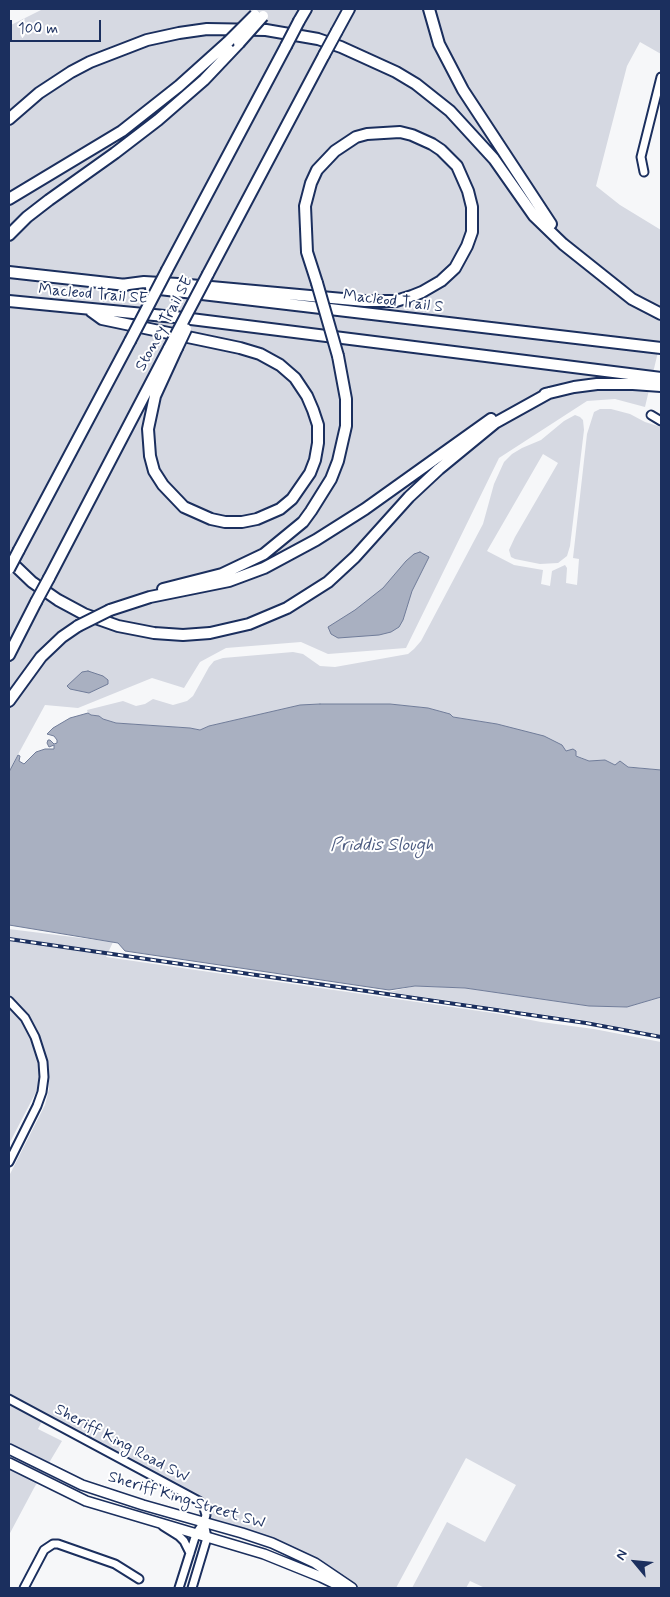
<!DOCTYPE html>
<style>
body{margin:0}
#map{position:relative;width:670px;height:1597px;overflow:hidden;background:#f6f7f9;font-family:Mynerve,sans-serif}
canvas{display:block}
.frame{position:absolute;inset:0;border:10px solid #1b2f5e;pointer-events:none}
.north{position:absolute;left:610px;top:1537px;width:50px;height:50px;-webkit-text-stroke:4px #fff;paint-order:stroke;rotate:298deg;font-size:14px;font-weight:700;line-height:20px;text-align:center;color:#1b2f5e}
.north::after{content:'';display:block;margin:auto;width:18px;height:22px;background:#1b2f5e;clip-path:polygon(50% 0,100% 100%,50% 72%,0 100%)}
.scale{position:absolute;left:10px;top:20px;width:91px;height:22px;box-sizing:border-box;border:2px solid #1b2f5e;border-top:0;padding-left:6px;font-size:15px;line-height:18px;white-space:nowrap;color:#1b2f5e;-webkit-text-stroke:4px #fff;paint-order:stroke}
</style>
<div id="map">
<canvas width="670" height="1597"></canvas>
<div class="frame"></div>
<div class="north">N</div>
<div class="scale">100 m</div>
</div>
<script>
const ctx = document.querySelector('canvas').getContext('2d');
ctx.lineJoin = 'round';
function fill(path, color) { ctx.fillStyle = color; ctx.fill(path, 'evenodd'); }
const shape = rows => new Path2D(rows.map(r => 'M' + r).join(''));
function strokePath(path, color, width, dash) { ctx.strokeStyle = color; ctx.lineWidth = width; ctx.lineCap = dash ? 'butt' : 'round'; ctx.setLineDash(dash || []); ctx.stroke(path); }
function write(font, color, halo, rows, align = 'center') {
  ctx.font = font + ' Mynerve,sans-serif'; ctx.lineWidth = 4; ctx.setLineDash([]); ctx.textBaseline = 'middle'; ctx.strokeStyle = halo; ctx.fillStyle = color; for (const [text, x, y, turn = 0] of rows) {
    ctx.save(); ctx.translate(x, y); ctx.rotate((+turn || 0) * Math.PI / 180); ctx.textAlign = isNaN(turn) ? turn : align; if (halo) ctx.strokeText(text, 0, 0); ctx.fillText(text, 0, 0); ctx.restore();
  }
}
fill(shape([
 [43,9,661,9,661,54,640,42,627,66,596,186,620,205,661,230,661,339,645,407,615,399,587,401,499,458,406,648,328,654,301,642,226,648,200,662,184,688,152,678,78,708,45,705,9,771,9,26],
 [600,409,611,409,630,414,645,422,661,427,661,770,615,765,605,760,589,761,524,732,497,724,453,717,449,714,428,708,390,704,300,705,209,726,200,730,190,728,116,723,103,719,99,716,91,715,88,713,87,710,123,701,136,706,145,704,153,699,173,705,187,701,193,696,209,667,214,661,223,658,293,652,303,654,320,666,335,667,408,654,414,649,421,641,483,524,494,484,504,462,512,454,522,448,541,440,564,421,575,415,580,417,583,420,584,430,570,546,567,556,558,563,540,564,515,559,511,557,509,550,515,537,558,463,543,454,487,551,514,565,543,570,541,584,550,586,552,571,565,565,567,568,566,583,577,585,579,559,573,558,587,434,594,412],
 [9,929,113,942,106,957,500,1014,541,1022,594,1029,661,1042,661,1588,485,1588,470,1581,466,1588,412,1588,447,1522,485,1542,516,1485,466,1458,396,1588,360,1588,326,1566,213,1521,209,1517,208,1509,43,1419,38,1429,62,1441,34,1488,9,1535,9,1176,45,1105,49,1089,49,1067,9,1144],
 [415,986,465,988,589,1006,627,1007,661,997,661,1035,589,1021,389,992]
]), '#d6d9e2');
const water = shape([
 [420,552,429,557,412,591,403,620,399,627,391,632,379,635,338,638,331,634,328,627,355,610,383,588,406,561,414,554,420,552],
 [88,671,103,676,108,680,108,684,89,693,70,689,67,686,82,672,88,671],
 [320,704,390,704,428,708,450,714,453,717,497,724,544,736,562,745,566,751,573,749,576,751,576,756,589,761,605,760,615,765,620,761,628,767,661,770,661,997,627,1007,589,1006,465,988,415,986,389,990,125,951,118,943,9,925,9,772,18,755,20,756,19,761,24,764,36,752,45,749,54,749,54,745,49,747,47,743,48,740,50,740,54,744,57,743,57,740,54,736,47,734,53,728,70,718,88,713,91,715,99,716,103,719,116,723,190,728,200,730,209,726,300,705,320,704]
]);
fill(water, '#a9b0c1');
strokePath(water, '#707c99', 1);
const minor = shape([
 [644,172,641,157,661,77],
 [651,415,661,421],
 [9,1001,25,1018,35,1037,43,1062,44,1077,42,1092,37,1106,9,1162],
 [9,1399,199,1501,203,1505,206,1515,204,1522,196,1534,179,1588],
 [163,1526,179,1536,184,1541,190,1553],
 [24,1588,44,1550,53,1544,58,1544,115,1564,139,1579],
 [192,1588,207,1538,204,1522]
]);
const major = shape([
 [9,1449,82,1485,143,1505,242,1533,272,1543,315,1563,352,1588],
 [9,1463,86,1501,264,1554,321,1577,344,1588]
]);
const highway = shape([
 [429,9,439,44,463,90,551,224],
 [299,21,306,9],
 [337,31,349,9],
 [9,119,39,93,71,72,90,62,147,40,179,33,207,29,266,30,318,39,341,47,396,72,416,84,450,111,494,159,534,216,563,244,632,299,661,314],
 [9,199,122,131,179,86,228,42],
 [9,235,27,217,49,200,115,153,158,120,204,80,239,43],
 [167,270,286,46],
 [9,272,126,285],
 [208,274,324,55],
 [121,285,144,282,178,284,365,301,396,301,412,296,422,292,441,281,455,268,467,246,472,232,472,207,468,191,457,166,441,150,432,144,412,135,400,132,367,134,356,137,335,151,317,170,311,183,305,206,307,252,317,283],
 [151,288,661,348],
 [9,301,175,317,661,378],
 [91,311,102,319,240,348,260,354,280,365,295,378,307,396,313,410,318,425,318,443,315,460,310,473,292,499,280,509,257,519,242,522,225,522,211,519,184,507,163,485,154,471,150,456,148,429,155,396,177,348],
 [545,394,574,387,597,384,633,384,661,386],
 [19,550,130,341],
 [9,560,32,582,58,600,84,614,118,626,154,633,183,635,210,633,249,624,287,608,328,582,355,557,409,497,439,469,495,423,549,393],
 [49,578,169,348],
 [163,589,222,574,264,554,303,522,311,511,331,479,338,461,346,426,346,399,338,356],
 [110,610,150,597,229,581,264,568,316,540,365,509,491,419],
 [9,655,36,602],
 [9,701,41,657,62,637,78,626]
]);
strokePath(minor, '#1b2f5e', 11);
strokePath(major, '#1b2f5e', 12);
strokePath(highway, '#1b2f5e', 14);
strokePath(minor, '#fff', 7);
strokePath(major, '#fff', 9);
strokePath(highway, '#fff', 10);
const rail = shape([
 [9,939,586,1023,661,1037]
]);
strokePath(rail, '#1b2f5e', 4);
strokePath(rail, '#fff', 2, [5.5]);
const highwayBridge = shape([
 [228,42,255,15],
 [239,43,263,16],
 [286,46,299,21],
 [324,55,337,31],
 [317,283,338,356],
 [130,341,167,270],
 [169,348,208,274],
 [177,348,186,329],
 [9,569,19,550],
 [36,602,49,578],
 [78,626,110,610]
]);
strokePath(highwayBridge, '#1b2f5e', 14, []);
strokePath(highwayBridge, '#fff', 10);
write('16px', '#1b2f5e', '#fff', [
 ["Macleod Trail SE",93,295,5],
 ["Macleod Trail S",393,302,7],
 ["Stoney Trail SE",165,324,-62],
 ["Sheriff King Road SW",121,1444,28],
 ["Sheriff King Street SW",186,1501,17]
]);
write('italic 18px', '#4d5c81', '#fff', [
 ["Priddis Slough",382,846]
]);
</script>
